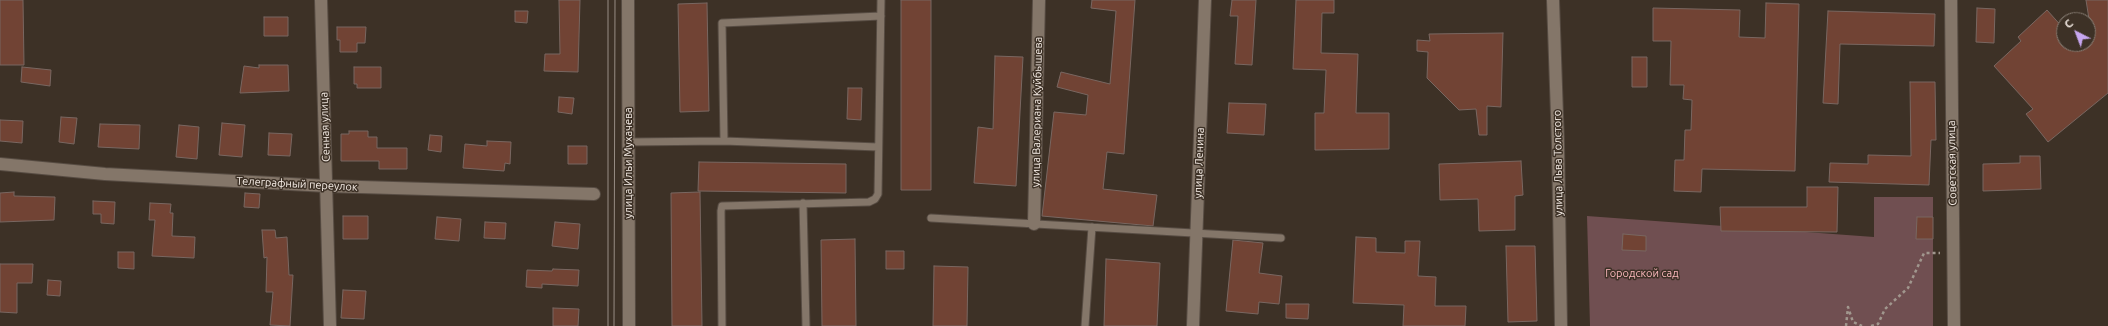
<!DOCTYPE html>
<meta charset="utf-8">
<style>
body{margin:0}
#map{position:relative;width:2108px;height:326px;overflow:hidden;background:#3d3126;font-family:Ubuntu,sans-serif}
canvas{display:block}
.north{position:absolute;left:2056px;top:12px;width:40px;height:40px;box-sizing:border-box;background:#3d3126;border:1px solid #877d73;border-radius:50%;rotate:318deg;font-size:11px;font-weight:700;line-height:16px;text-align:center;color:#f7eee7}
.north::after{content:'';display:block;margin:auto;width:14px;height:18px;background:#c7a6ef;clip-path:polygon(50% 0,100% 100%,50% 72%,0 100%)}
</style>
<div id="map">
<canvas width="2108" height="326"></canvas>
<div class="north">С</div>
</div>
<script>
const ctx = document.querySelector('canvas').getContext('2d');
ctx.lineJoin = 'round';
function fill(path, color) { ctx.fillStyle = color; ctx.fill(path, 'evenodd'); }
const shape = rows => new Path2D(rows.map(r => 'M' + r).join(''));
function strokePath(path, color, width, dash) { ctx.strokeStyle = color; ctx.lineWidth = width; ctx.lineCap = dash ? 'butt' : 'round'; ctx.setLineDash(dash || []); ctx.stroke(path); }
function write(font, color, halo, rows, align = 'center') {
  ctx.font = font + ' Ubuntu,sans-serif'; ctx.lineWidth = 3; ctx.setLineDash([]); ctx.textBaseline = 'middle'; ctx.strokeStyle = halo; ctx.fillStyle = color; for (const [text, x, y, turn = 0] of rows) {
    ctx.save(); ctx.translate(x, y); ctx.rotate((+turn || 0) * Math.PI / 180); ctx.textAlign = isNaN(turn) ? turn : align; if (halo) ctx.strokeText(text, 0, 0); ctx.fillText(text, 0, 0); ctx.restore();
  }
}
fill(shape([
 [1874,197,1933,197,1933,326,1590,326,1587,216,1874,237]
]), '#704f51');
const building = shape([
 [0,0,23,0,24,65,0,65,0,0],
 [559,0,580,0,578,72,544,71,545,54,560,54,559,0],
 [901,0,931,0,931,190,901,190,901,0],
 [1092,0,1135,0,1124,154,1107,152,1103,189,1157,195,1153,226,1042,216,1054,112,1086,115,1088,95,1057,87,1061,72,1110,84,1116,11,1091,8,1092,0],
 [1232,0,1256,0,1252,65,1235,64,1238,16,1230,16,1232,0],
 [1296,0,1334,0,1334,13,1322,13,1321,53,1358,54,1356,113,1389,113,1389,149,1315,150,1315,113,1324,113,1326,70,1293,69,1296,0],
 [2086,0,2108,0,2108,93,2048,142,2026,114,2033,109,1994,66,2021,41,2018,37,2047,10,2064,29,2064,44,2088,44,2088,33,2092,38,2086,0],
 [707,3,709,111,680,112,678,4,707,3],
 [1766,3,1799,4,1795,171,1702,169,1701,192,1674,191,1675,160,1684,160,1685,130,1691,130,1692,100,1683,99,1684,85,1670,85,1671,41,1653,41,1653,8,1740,10,1739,37,1765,38,1766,3],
 [1977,8,1995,9,1994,43,1976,42,1977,8],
 [515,11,528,11,527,23,515,22,515,11],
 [1828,11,1935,14,1934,46,1840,44,1838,104,1823,103,1828,11],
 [264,17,288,17,288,36,264,36,264,17],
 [337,27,366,27,365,43,357,43,357,52,340,52,340,40,337,40,337,27],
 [1503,33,1501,107,1487,106,1487,135,1479,135,1476,109,1459,110,1427,78,1428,52,1417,51,1417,40,1430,41,1429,34,1503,33],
 [995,56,1023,57,1016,186,974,183,978,127,993,129,995,56],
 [1632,57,1647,57,1647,87,1632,87,1632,57],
 [259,65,288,65,289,91,240,93,244,66,259,68,259,65],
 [22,67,51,70,50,86,21,82,22,67],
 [354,67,381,67,381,88,357,88,357,84,354,84,354,67],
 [1910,82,1935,82,1936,140,1931,140,1929,185,1829,182,1830,163,1868,164,1868,155,1911,156,1910,82],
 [848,88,862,88,861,120,847,119,848,88],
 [559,97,574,98,572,114,558,112,559,97],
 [1229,103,1266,104,1264,135,1227,133,1229,103],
 [61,117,77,118,74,144,59,142,61,117],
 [0,120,23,121,22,143,0,141,0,120],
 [222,123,245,125,242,157,219,155,222,123],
 [100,124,140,125,139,149,98,147,100,124],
 [179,125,199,127,197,159,176,157,179,125],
 [349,131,368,131,368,137,377,137,377,148,407,148,407,169,379,169,379,161,341,161,341,134,349,134,349,131],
 [269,133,292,134,290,156,268,155,269,133],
 [430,135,442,136,441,152,428,150,430,135],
 [487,141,511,142,510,164,505,163,504,171,463,168,465,144,487,146,487,141],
 [568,146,587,146,587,164,568,164,568,146],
 [2020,156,2040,156,2041,189,1983,191,1983,164,2020,163,2020,156],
 [1521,161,1523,195,1515,196,1515,230,1479,231,1478,199,1440,200,1439,164,1521,161],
 [699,162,846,164,846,193,698,191,699,162],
 [1807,187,1838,187,1837,232,1721,231,1720,207,1807,207,1807,187],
 [14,192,14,196,55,197,54,220,0,222,0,193,14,192],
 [700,192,702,326,672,326,671,193,700,192],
 [245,193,260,194,259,208,244,207,245,193],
 [93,201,115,202,114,224,101,223,101,214,93,214,93,201],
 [150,203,171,204,170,213,173,213,172,236,195,237,194,258,152,256,155,220,149,220,150,203],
 [343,216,368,216,368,239,343,239,343,216],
 [437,217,461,219,459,241,435,239,437,217],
 [1917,217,1933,217,1933,239,1916,239,1917,217],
 [485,222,506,223,505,239,484,238,485,222],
 [555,222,580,224,578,249,552,246,555,222],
 [262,230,275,230,276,238,287,237,289,275,293,275,290,326,270,325,273,292,266,292,267,257,264,258,262,230],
 [1623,234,1646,236,1646,251,1622,250,1623,234],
 [1356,237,1376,238,1376,252,1405,253,1405,241,1420,241,1418,276,1436,277,1435,306,1466,306,1465,326,1403,326,1404,305,1353,303,1356,237],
 [855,239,856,326,822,326,821,240,855,239],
 [1233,240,1263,243,1259,273,1282,276,1279,304,1259,302,1258,314,1226,311,1233,240],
 [1506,246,1535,246,1537,321,1508,322,1506,246],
 [886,251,904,251,904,269,886,269,886,251],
 [118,252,134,252,134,269,118,268,118,252],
 [1106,259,1160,263,1157,326,1104,326,1106,259],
 [0,264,33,264,32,283,17,283,17,313,0,312,0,264],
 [934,266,968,267,967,326,933,326,934,266],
 [553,269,579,270,578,286,542,284,542,288,526,287,527,270,552,271,553,269],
 [48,280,61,281,60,296,47,295,48,280],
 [343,290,366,291,364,319,341,318,343,290],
 [1286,304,1309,304,1308,319,1286,318,1286,304],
 [553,308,579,309,578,326,553,326,553,308]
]);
fill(building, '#714334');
strokePath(building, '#796761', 1);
const lane = shape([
 [724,141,722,23,881,16],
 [628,142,724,141,878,147],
 [803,203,806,326],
 [931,218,1281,238],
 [722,326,721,211,722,206,869,202,875,199,878,194,881,0],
 [1085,326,1092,227]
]);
const street = shape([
 [321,0,330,326],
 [0,164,105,174,327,186,594,194],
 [1034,224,1039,0]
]);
const secondary = shape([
 [628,0,629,326],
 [1553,0,1558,144,1561,326],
 [1951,0,1954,326],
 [1193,326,1205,0]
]);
strokePath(lane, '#574c43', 9);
strokePath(street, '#574c43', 14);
strokePath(secondary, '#574c43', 14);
strokePath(shape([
 [1846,326,1848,307,1853,322,1862,326],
 [1871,326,1878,324,1885,309,1908,288,1924,253,1940,253]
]), '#a1978e', 2.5, [3, 3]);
strokePath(lane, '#847669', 7);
strokePath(street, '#847669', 12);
strokePath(secondary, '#847669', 12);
strokePath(shape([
 [608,326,608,0],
 [614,326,615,0]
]), '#988d84', 1);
write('11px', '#f7eee7', '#3d3126', [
 ["улица Валериана Куйбышева",1037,112,-89],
 ["Сенная улица",325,127,-92],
 ["улица Ильи Мухачева",628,163,-90],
 ["улица Ленина",1199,163,-88],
 ["улица Льва Толстого",1558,163,-91],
 ["Советская улица",1952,163,-91],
 ["Телеграфный переулок",297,184,3]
]);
write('11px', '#fbb8bc', '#3d3126', [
 ["Городской сад",1642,273]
]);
</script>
